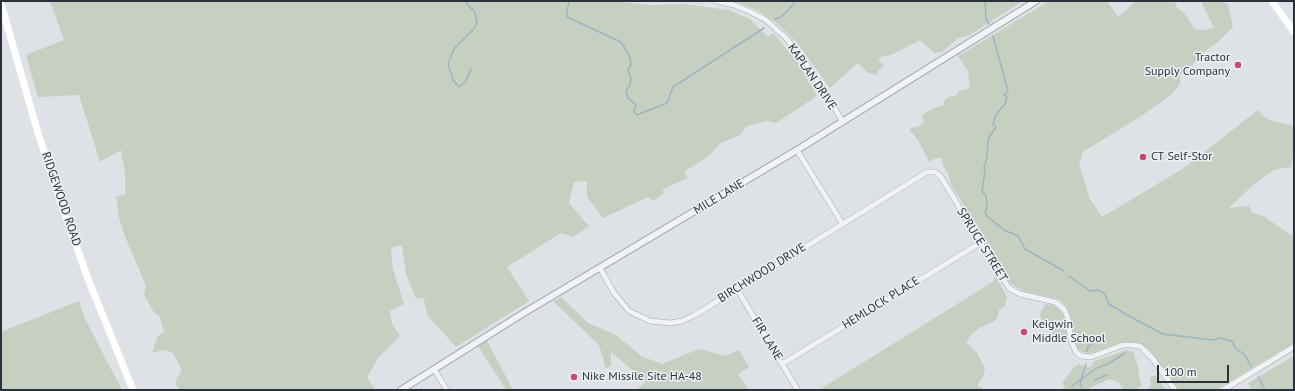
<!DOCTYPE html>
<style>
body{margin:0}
#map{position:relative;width:1295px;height:391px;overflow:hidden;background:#dee2e6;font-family:"PT Sans",sans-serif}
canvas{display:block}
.frame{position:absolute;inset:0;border:2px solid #28323b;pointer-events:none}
.scale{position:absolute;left:1157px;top:365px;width:72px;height:18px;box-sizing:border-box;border:2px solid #28323b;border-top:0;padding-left:5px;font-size:12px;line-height:14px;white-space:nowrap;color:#28323b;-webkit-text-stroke:3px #edf1f4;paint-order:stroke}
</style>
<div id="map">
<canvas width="1295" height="391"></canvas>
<div class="frame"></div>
<div class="scale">100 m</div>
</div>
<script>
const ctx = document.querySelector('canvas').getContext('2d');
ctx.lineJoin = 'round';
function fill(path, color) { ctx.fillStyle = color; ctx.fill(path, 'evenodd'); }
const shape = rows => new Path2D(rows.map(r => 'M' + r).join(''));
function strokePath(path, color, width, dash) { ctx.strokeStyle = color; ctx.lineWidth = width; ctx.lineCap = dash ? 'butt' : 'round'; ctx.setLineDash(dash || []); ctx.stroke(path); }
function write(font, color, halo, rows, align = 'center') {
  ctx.font = font + ' "PT Sans",sans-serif'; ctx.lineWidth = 3; ctx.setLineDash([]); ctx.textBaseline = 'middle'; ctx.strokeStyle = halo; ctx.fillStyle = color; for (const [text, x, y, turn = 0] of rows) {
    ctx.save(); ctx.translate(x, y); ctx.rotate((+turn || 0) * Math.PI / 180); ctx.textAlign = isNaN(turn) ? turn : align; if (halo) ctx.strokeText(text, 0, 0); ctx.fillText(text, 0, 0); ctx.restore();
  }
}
fill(shape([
 [50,1,613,1,650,5,684,4,728,10,750,19,768,37,773,33,797,61,817,96,776,123,766,121,747,126,740,135,721,143,709,156,685,171,687,178,662,190,665,193,653,201,648,197,603,218,587,197,587,181,574,182,569,203,589,226,573,237,561,233,507,267,529,301,456,347,428,316,423,297,416,299,406,274,402,245,391,248,393,269,404,304,390,311,392,324,400,336,379,357,367,377,375,390,179,390,175,382,182,370,173,353,163,350,152,353,158,336,164,332,160,317,153,311,144,294,146,286,124,234,119,217,116,196,125,195,125,173,121,150,100,162,79,95,38,97,26,55,64,40],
 [734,1,1023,1,968,36,958,38,942,52,934,53,920,40,891,55,881,57,878,59,884,66,878,70,877,75,867,72,858,63,830,88,797,43,778,24,759,11],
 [1049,1,1107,1,1118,17,1136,1,1174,1,1178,9,1184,13,1195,29,1205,30,1214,28,1201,1,1219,1,1228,4,1233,27,1218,42,1203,53,1189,68,1180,74,1180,84,1170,96,1141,116,1083,152,1079,164,1090,199,1102,217,1181,170,1258,110,1263,116,1272,121,1291,125,1294,128,1294,149,1291,167,1276,169,1254,184,1229,208,1249,206,1252,213,1263,216,1291,235,1294,234,1294,343,1216,390,1179,390,1149,349,1138,343,1122,342,1091,353,1082,352,1078,349,1075,342,1070,314,1066,306,1058,299,1023,291,1010,283,1002,271,997,258,951,185,948,173,943,166,942,158,936,158,929,162,922,147,913,133,909,132,911,128,920,126,924,122,922,115,932,109,944,105,944,101,948,97,957,95,959,91,970,88,968,71,958,56],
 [995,275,1007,297,1005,306,999,310,998,317,993,322,979,328,970,336,966,342,977,353,985,368,983,377,977,385,985,390,819,390,994,281],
 [561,297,588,323,616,335,641,356,662,364,699,349,726,356,739,350,749,367,738,374,749,390,636,390,646,382,611,352,611,366,606,368,599,345,553,301],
 [79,301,84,317,122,390,1,390,1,332],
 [1046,304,1054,305,1062,312,1065,319,1067,337,1067,340,1064,342,1053,336,1042,322,1040,315,1041,311],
 [486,339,513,390,506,390,478,346],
 [1127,350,1133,352,1138,366,1140,381,1142,385,1137,389,1139,390,1124,390,1118,382,1109,379,1086,390,1060,390,1065,387,1062,383,1074,367,1079,364,1083,366,1091,367,1094,361],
 [1294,356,1294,390,1252,390,1248,383],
 [1155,375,1166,390,1146,390,1151,386,1150,378]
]), '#c6cfc0');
strokePath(shape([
 [466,1,467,4,475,12,477,23,473,30,454,49,448,64,453,80,459,87,466,81,471,69],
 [570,1,567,9,567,17,621,42,630,57,631,65,628,70,631,78,630,85,626,91,628,98,636,105,634,112,637,115,667,103,673,87,764,28],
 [985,1,986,18,989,24],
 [775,19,781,17,793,5,795,1],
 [993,36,1008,91,1004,95,1007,97,1005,104,995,116,993,125,996,127,988,139,987,157,984,167,985,171,982,191,986,196,987,207,985,213,988,217,1004,230,1018,236,1025,249,1064,271],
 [1069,276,1090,291,1099,290,1105,294,1109,304,1127,315,1163,334,1212,340,1221,338,1233,342,1235,348,1244,354,1251,366],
 [1087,351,1088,347,1093,342],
 [1258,377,1265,390],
 [1095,380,1107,375],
 [1072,386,1097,368,1108,364,1125,353],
 [1082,388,1080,384,1086,364]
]), '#9bb5c3', 1.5);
const minor = shape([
 [717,1,734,5,753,13,766,20,786,38,806,63,843,122],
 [797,150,842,223],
 [600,268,614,293,629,311,650,321,671,323,682,321,695,315,927,172,935,172,941,177,994,265,1009,288,1020,294,1055,302,1064,309,1068,318,1071,341,1076,352,1081,356,1091,357,1123,345,1130,345,1140,346,1153,359,1175,390],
 [737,289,797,389],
 [782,364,980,243],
 [434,369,447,390],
 [1223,390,1294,347]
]);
const tertiary = shape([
 [401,390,522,314,797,150,1036,1]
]);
strokePath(minor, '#a4aaaf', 6);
strokePath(tertiary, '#a4aaaf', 8);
strokePath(minor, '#f0f2f5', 5);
strokePath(tertiary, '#f0f2f5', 6);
strokePath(shape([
 [1272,1,1294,32],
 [1,4,38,133,62,205,88,279,133,390]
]), '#fff', 7);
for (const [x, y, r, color] of [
 [1238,65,4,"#c24c70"],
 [1143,157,4,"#c24c70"],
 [1024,332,4,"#c24c70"],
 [574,377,4,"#c24c70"]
]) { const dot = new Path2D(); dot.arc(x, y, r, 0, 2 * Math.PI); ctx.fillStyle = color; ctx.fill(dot); strokePath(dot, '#edf1f4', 1.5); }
write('12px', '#28323b', '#edf1f4', [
 ["Tractor",1230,58,"right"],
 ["Supply Company",1230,72,"right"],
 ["CT Self-Stor",1151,157],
 ["Keigwin",1032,325],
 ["Middle School",1032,339],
 ["Nike Missile Site HA-48",582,377]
], 'left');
write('12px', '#28323b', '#edf1f4', [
 ["KAPLAN DRIVE",812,77,56],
 ["MILE LANE",719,197,-31],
 ["RIDGEWOOD ROAD",61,199,71],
 ["SPRUCE STREET",982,245,58],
 ["BIRCHWOOD DRIVE",762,273,-32],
 ["HEMLOCK PLACE",881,303,-32],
 ["FIR LANE",767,339,59]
]);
</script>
